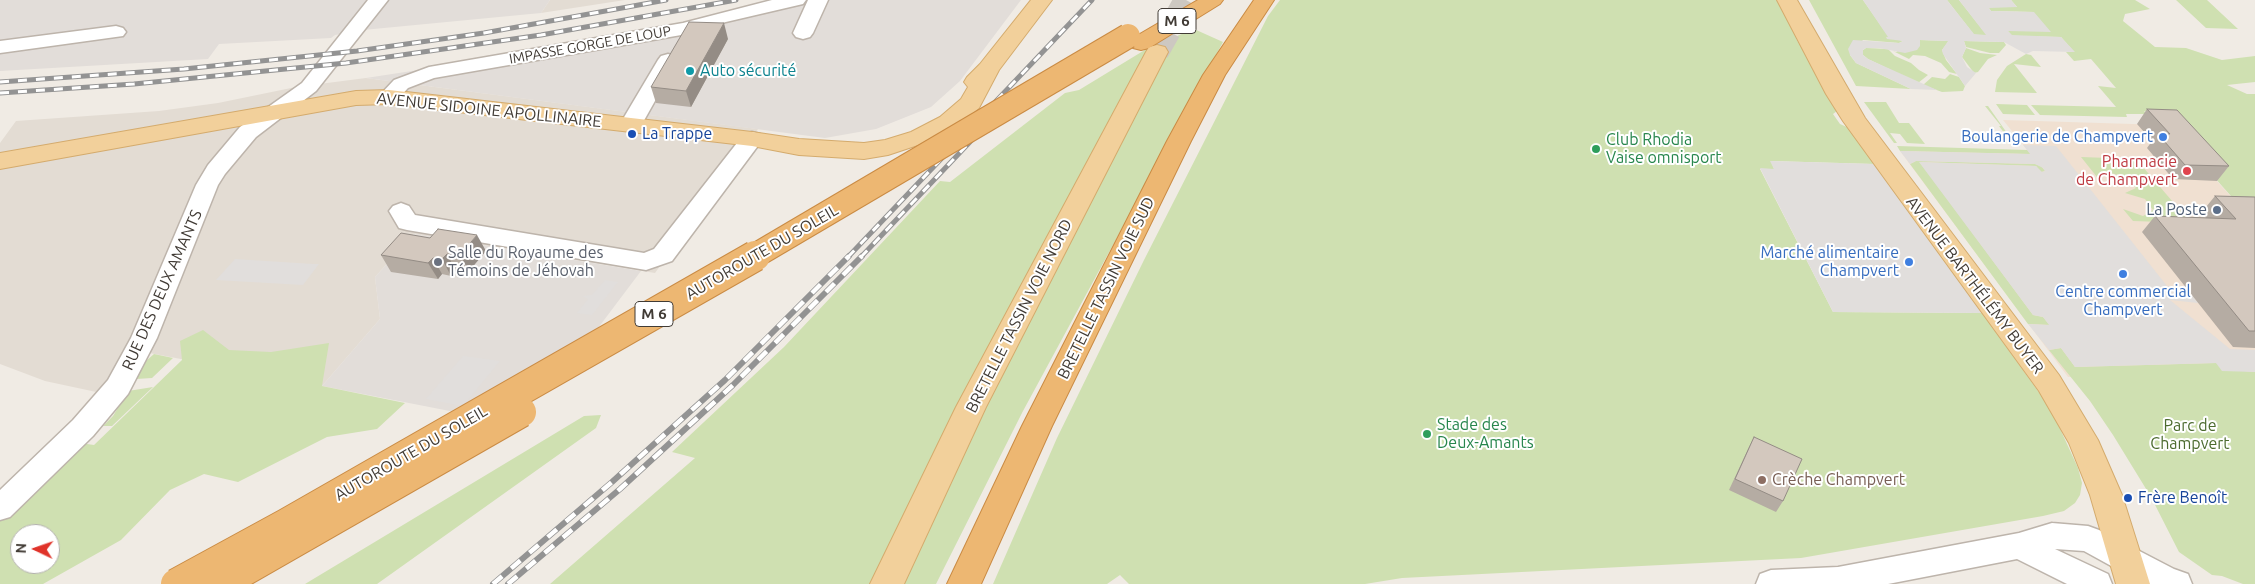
<!DOCTYPE html>
<meta charset="utf-8">
<style>
body{margin:0}
#map{position:relative;width:2255px;height:584px;overflow:hidden;background:#f0ebe4;font-family:Ubuntu,sans-serif}
canvas{display:block}
.north{position:absolute;left:10px;top:524px;width:50px;height:50px;box-sizing:border-box;background:#fff;border:1px solid #b3b1ae;border-radius:50%;rotate:273deg;font-size:14px;font-weight:700;line-height:20px;text-align:center;color:#413b35}
.north::after{content:'';display:block;margin:auto;width:18px;height:22px;background:#e0332a;clip-path:polygon(50% 0,100% 100%,50% 72%,0 100%)}
</style>
<div id="map">
<canvas width="2255" height="584"></canvas>
<div class="north">N</div>
</div>
<script>
const ctx = document.querySelector('canvas').getContext('2d');
ctx.lineJoin = 'round';
function fill(path, color) { ctx.fillStyle = color; ctx.fill(path, 'evenodd'); }
const shape = rows => new Path2D(rows.map(r => 'M' + r).join(''));
function strokePath(path, color, width, dash) { ctx.strokeStyle = color; ctx.lineWidth = width; ctx.lineCap = dash ? 'butt' : 'round'; ctx.setLineDash(dash || []); ctx.stroke(path); }
function write(font, color, halo, rows, align = 'center') {
  ctx.font = font + ' Ubuntu,sans-serif'; ctx.lineWidth = 4; ctx.setLineDash([]); ctx.textBaseline = 'middle'; ctx.strokeStyle = halo; ctx.fillStyle = color; for (const [text, x, y, turn = 0] of rows) {
    ctx.save(); ctx.translate(x, y); ctx.rotate((+turn || 0) * Math.PI / 180); ctx.textAlign = isNaN(turn) ? turn : align; if (halo) ctx.strokeText(text, 0, 0); ctx.fillText(text, 0, 0); ctx.restore();
  }
}
fill(shape([
 [550,0,625,0,541,13],
 [366,78,758,129,655,273,414,234,375,277,380,319,322,386,139,351,101,393,45,381,0,364,0,143,16,121,159,111,218,103,296,87]
]), '#e3dcd3');
fill(shape([
 [2003,120,2166,125,2255,223,2255,372,2068,377,1900,151,2029,152]
]), '#f0e0d1');
fill(shape([
 [0,0,550,0,541,13,363,30,335,35,331,38,219,44,208,59,0,71],
 [785,0,1021,0,960,81,931,107,876,129,825,138,366,78,562,48],
 [414,234,641,271,589,340,460,413,322,386,380,319,375,277]
]), '#e2ddd9');
fill(shape([
 [1280,0,1781,0,1797,40,1837,111,1833,114,1840,124,1849,128,1874,164,1771,161,1774,169,1760,169,1833,312,1982,313,2051,409,2078,468,2082,483,2080,495,2075,503,2064,511,2043,516,1801,558,1402,578,1365,584,1129,584,1120,575,1107,584,993,584,1057,438,1144,260,1268,16],
 [1809,0,1863,0,1889,37,1903,41,1899,43,1863,40,1850,55,1856,63,1911,89,1856,86],
 [1947,0,1959,0,1987,35,1974,35],
 [2011,0,2135,0,2150,9,2125,14,2123,21,2155,47,2186,48,2222,60,2255,56,2255,82,2227,85,2247,94,2255,94,2255,223,2156,112,2144,111,2147,114,2126,114,2127,117,2040,115,2031,105,2116,107,2098,86,2116,88,2091,59,2074,61,2066,52,2074,52,2061,37,2012,36,2007,30,2034,12,1991,11,1988,7,2017,7],
 [2176,0,2207,0,2238,29,2206,28],
 [1194,29,1223,42,1023,411,936,584,550,584,695,458,672,452,784,347,940,181,950,182,1065,93,1079,90,1148,48],
 [1920,40,1949,41,1942,50,1946,60,1957,74,1949,72,1941,63,1925,56,1913,55,1909,59,1893,51,1896,52],
 [1964,41,2004,42,2006,45,1999,53,1990,53,1966,47],
 [1866,48,1888,49,1895,56,1911,63,1919,70,1928,75,1918,83,1868,59,1863,55,1863,50],
 [1966,48,1980,53,1997,55,1988,59,1978,72,1974,73,1962,57],
 [2026,54,2031,55,2041,67,2014,64,2037,93,1995,92,1997,80,2007,66],
 [1950,74,1959,77,1965,86,1963,91,1942,92,1923,85,1932,77,1945,79],
 [1864,102,1886,102,1899,123,1909,123,1925,144,1907,143,1900,134,1890,133,1897,143,1894,143],
 [1996,104,2027,105,2035,115,2003,114],
 [1985,106,1988,106,2014,143,1973,141,1969,135,2008,138,1999,126,2001,126],
 [1897,146,2028,150,2031,154,1900,151],
 [2081,157,2136,159,2191,223,2133,221,2123,209,2143,216,2153,210,2145,199,2125,193,2136,188,2127,178,2108,172,2097,177],
 [1916,161,2035,164,2041,166,2045,171,2041,172,2036,166,1920,162,2033,315,2043,317,2048,323,2169,330,2028,324,1910,164],
 [203,330,229,350,271,352,329,343,322,386,405,403,377,429,327,437,238,482,204,474,170,490,121,540,43,584,0,584,0,519,80,443,94,445,182,360,180,341],
 [20,534,50,534,50,564,20,564],
 [2061,348,2075,367,2216,363,2244,371,2255,372,2255,584,2243,584,2222,576,2212,575,2179,552,2151,497,2113,435,2090,401,2049,350],
 [154,354,173,358,152,378,136,379,146,361],
 [153,387,112,426,103,426,113,416,128,391],
 [601,415,596,428,377,584,305,584,584,416]
]), '#cfe0b1');
fill(shape([
 [1863,0,1947,0,1974,34,1986,35,1959,0,2011,0,2017,7,1989,8,1991,11,2034,12,2051,32,2008,31,2012,35,2061,37,2075,52,2033,51,2026,54,2004,42,1964,41,1966,48,1962,57,1967,67,1976,73,1965,86,1943,54,1942,50,1948,41,1920,40,1920,46,1917,50,1905,53,1879,48,1866,48,1863,50,1863,55,1868,59,1937,90,1911,89,1856,63,1850,55,1848,49,1853,40,1899,43,1903,41,1887,39,1886,37,1888,37],
 [2023,145,2056,146,2167,286,2185,286,2198,303,2170,300,2230,349,2255,350,2255,372,2222,371,2216,363,2075,367,2061,348,2049,350,2028,324,2049,325,2043,317,2033,315,1919,162,2036,166,2042,172,2045,171,2043,168,2035,164,1916,161,1910,164,1900,151,2030,154],
 [1770,161,1874,164,1982,313,1833,312,1760,168,1774,169],
 [235,259,313,264,319,264,303,285,216,280],
 [605,280,618,282,592,315,577,313,588,299,582,296,592,295],
 [463,356,500,361,463,406,426,399]
]), '#e1dedc');
strokePath(shape([
 [1157,52,1186,0]
]), '#cdc8c1', 24, [24, 12]);
const minor = shape([
 [368,0,388,0,316,91,256,137,225,174,218,185,157,338,128,394,93,436,10,517,0,520,0,490,73,420,108,380,131,338,196,185,208,165,240,127,302,83,368,0],
 [772,0,806,0,803,4,713,25,687,34,434,78,408,88,396,101,389,103,382,101,378,97,394,80,429,67,683,23,772,0],
 [808,0,828,0,813,33,810,37,803,39,796,37,793,33,808,0],
 [116,26,123,28,126,32,123,36,0,53,0,41,116,26],
 [668,54,675,56,678,60,642,124,639,129,631,131,623,129,620,124,658,60,661,56,668,54],
 [752,132,760,134,763,139,672,261,646,270,407,230,399,228,389,211,393,206,401,203,409,206,415,215,644,253,654,249,744,134,752,132],
 [2052,523,2088,526,2099,530,2174,569,2188,574,2192,584,2144,584,2084,551,2055,549,2108,574,2112,584,2067,584,2017,559,1888,584,1756,584,1760,574,1771,570,1838,567,2019,533,2052,523]
]);
const major = shape([
 [1031,0,1052,0,999,70,979,108,956,127,927,142,888,155,864,159,799,155,752,146,389,104,356,105,0,169,0,153,356,91,389,90,752,132,799,139,864,143,885,140,911,132,940,117,961,99,968,87,964,82,967,77,980,64,1031,0],
 [1777,0,1797,0,1865,118,2059,375,2098,440,2122,495,2150,584,2116,584,2090,495,2069,443,2039,391,1843,121,1826,94,1777,0],
 [1157,45,1165,47,1168,52,986,407,904,584,870,584,956,407,1146,52,1149,47,1157,45]
]);
const highway = shape([
 [1198,0,1223,0,1220,4,1149,48,1141,50,1133,48,1130,43,1133,38,1198,0],
 [1254,0,1274,0,1225,75,1191,141,1052,426,981,584,947,584,1022,426,1167,141,1203,75,1254,0]
]);
strokePath(minor, '#bdb4ab', 3);
strokePath(major, '#d4ab6d', 2);
strokePath(highway, '#ca8b44', 2);
fill(minor, '#fff');
fill(major, '#f2d09b');
fill(highway, '#edb772');
const railFar1 = shape([
 [0,82,184,69,357,51,484,33,666,0],
 [0,93,134,84,346,63,541,35,736,0],
 [848,257,1092,0],
 [861,257,1022,87]
]);
const rail = shape([
 [493,584,612,482,725,380,849,256],
 [508,584,620,489,733,385,862,256]
]);
strokePath(railFar1, '#939393', 5);
strokePath(rail, '#939393', 6);
strokePath(railFar1, '#fff', 3, [9]);
strokePath(rail, '#fff', 4.5, [12]);
const highwayBridgeFar1 = shape([
 [753,257,1128,36]
]);
const highwayBridge = shape([
 [176,584,286,524,755,256],
 [221,584,521,412]
]);
strokePath(highwayBridgeFar1, '#ca8b44', 26, []);
strokePath(highwayBridge, '#ca8b44', 32, []);
strokePath(highwayBridgeFar1, '#edb772', 24);
strokePath(highwayBridge, '#edb772', 30);
fill(shape([
 [728,39,691,107,656,103,651,87],
 [2147,109,2229,166,2217,181,2173,179,2147,148,2152,141,2137,124],
 [2215,196,2255,197,2255,348,2233,347,2142,232,2155,216,2206,218,2202,212],
 [430,238,486,251,469,271,456,271,451,276,442,274,438,279,391,272,381,255],
 [1754,437,1783,501,1776,512,1729,490,1748,449]
]), '#b5aca3');
fill(shape([
 [724,23,728,39,691,107,686,91],
 [477,235,486,251,469,271,460,255],
 [447,254,456,271,451,276,442,259],
 [433,258,442,274,438,279,428,263]
]), '#948c85');
const building = shape([
 [689,22,724,23,686,91,651,87,689,22],
 [2147,109,2177,110,2229,166,2185,165,2158,134,2170,134,2147,109],
 [2215,196,2255,197,2255,331,2249,331,2155,216,2236,219,2215,196],
 [438,229,477,235,460,255,447,254,442,259,433,258,428,263,381,255,401,233,430,238,438,229],
 [1754,437,1802,459,1783,501,1735,479,1754,437]
]);
fill(building, '#d3c8be');
strokePath(building, '#948c85', 1);
for (const [x, y, r, color] of [
 [690,71,5,"#0f9aa8"],
 [632,134,5,"#1a4fb4"],
 [2163,137,5,"#3f7fe0"],
 [1596,149,5,"#2e9e5b"],
 [2187,171,5,"#e0444e"],
 [2217,210,5,"#5c6f8a"],
 [438,262,5,"#6b7280"],
 [1909,262,5,"#3f7fe0"],
 [2123,274,5,"#3f7fe0"],
 [1427,434,5,"#2e9e5b"],
 [1762,480,5,"#8d6e63"],
 [2128,498,5,"#1a4fb4"]
]) { const dot = new Path2D(); dot.arc(x, y, r, 0, 2 * Math.PI); ctx.fillStyle = color; ctx.fill(dot); strokePath(dot, '#fff', 2); }
write('14px', '#413b35', '#fff', [
 ["IMPASSE GORGE DE LOUP",590,45,-10]
]);
for (const [x, y, w] of [
 [1177,21,38],
 [654,314,38]
]) { const box = new Path2D(); box.roundRect(x - w / 2, y - 12.5, w, 25, 4); ctx.fillStyle = '#fff'; ctx.fill(box); strokePath(box, '#413b35', 1); }
write('bold 15px', '#413b35', null, [
 ["M 6",1177,21],
 ["M 6",654,314]
]);
write('16px', '#0d838f', '#fff', [
 ["Auto sécurité",700,71]
], 'left');
write('16px', '#413b35', '#fff', [
 ["AVENUE SIDOINE APOLLINAIRE",489,110,6],
 ["AUTOROUTE DU SOLEIL",762,252,-30],
 ["AVENUE BARTHÉLÉMY BUYER",1975,285,53],
 ["BRETELLE TASSIN VOIE SUD",1106,288,-64],
 ["RUE DES DEUX AMANTS",162,290,-66],
 ["BRETELLE TASSIN VOIE NORD",1019,316,-63],
 ["AUTOROUTE DU SOLEIL",411,453,-30]
]);
write('16px', '#164399', '#fff', [
 ["La Trappe",642,134],
 ["Frère Benoît",2138,498]
], 'left');
write('16px', '#366cbe', '#fff', [
 ["Boulangerie de Champvert",2153,137],
 ["Marché alimentaire",1899,253],
 ["Champvert",1899,271],
 ["Centre commercial",2123,292,"center"],
 ["Champvert",2123,310,"center"]
], 'right');
write('16px', '#27864d', '#fff', [
 ["Club Rhodia",1606,140],
 ["Vaise omnisport",1606,158],
 ["Stade des",1437,425],
 ["Deux-Amants",1437,443]
], 'left');
write('16px', '#be3a42', '#fff', [
 ["Pharmacie",2177,162],
 ["de Champvert",2177,180]
], 'right');
write('16px', '#4e5e75', '#fff', [
 ["La Poste",2207,210]
], 'right');
write('16px', '#5b616d', '#fff', [
 ["Salle du Royaume des",448,253],
 ["Témoins de Jéhovah",448,271]
], 'left');
write('16px', '#4c6b2f', '#fff', [
 ["Parc de",2190,426],
 ["Champvert",2190,444]
]);
write('16px', '#785e54', '#fff', [
 ["Crèche Champvert",1772,480]
], 'left');
</script>
